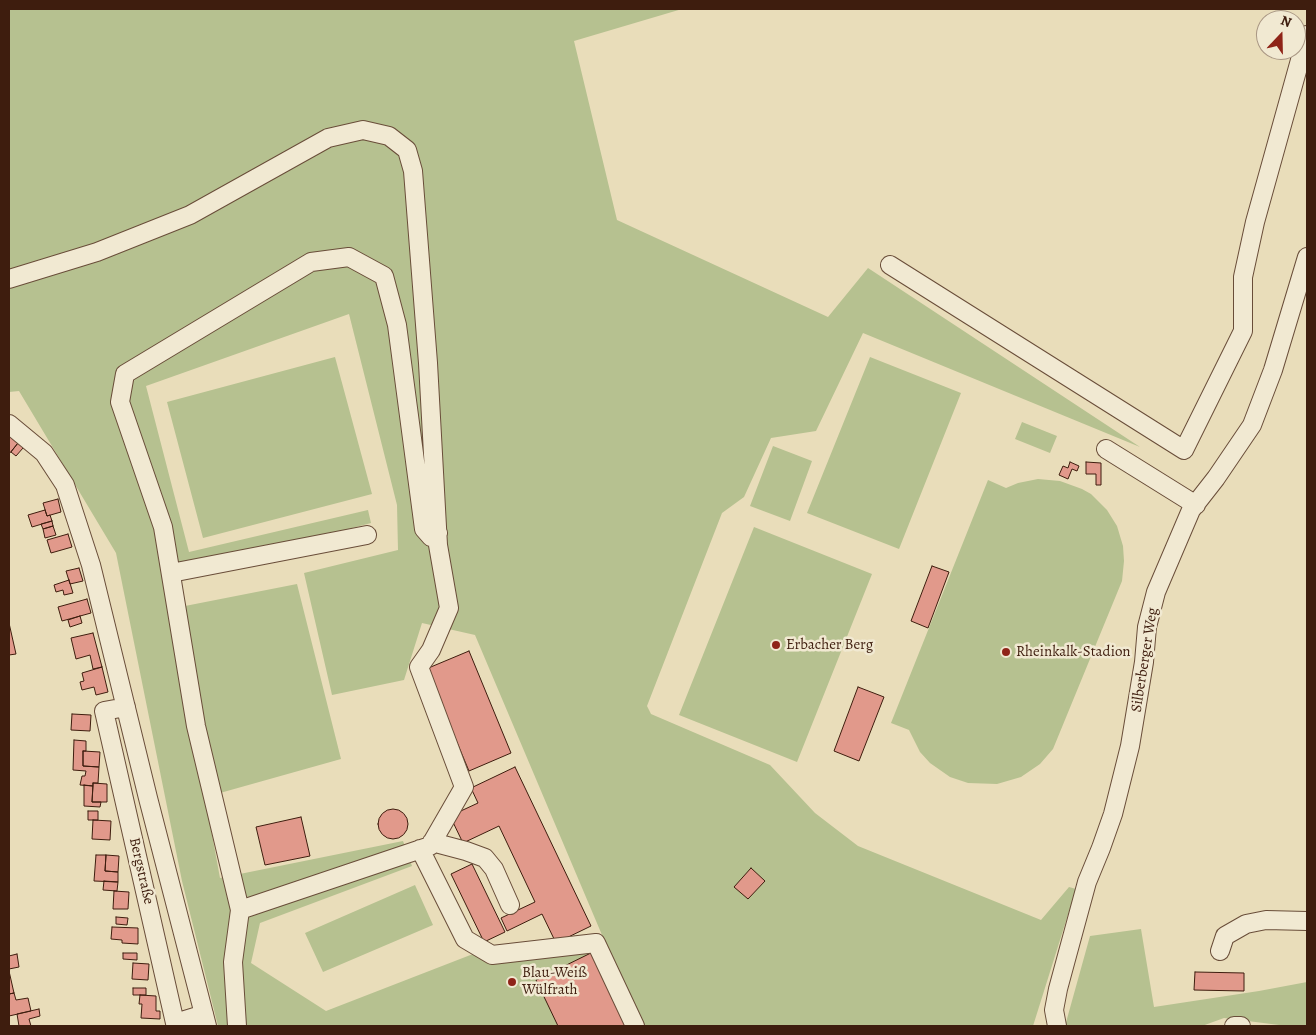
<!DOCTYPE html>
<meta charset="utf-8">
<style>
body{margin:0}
#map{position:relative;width:1316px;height:1035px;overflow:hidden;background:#e9ddba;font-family:Alegreya,serif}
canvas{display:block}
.frame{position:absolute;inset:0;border:10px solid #3e1d0e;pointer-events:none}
.north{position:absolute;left:1256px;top:10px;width:50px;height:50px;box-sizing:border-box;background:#f1e9d2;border:1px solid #a99784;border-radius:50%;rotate:21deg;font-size:14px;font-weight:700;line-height:20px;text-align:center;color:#3e1d0e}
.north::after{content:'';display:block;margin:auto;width:18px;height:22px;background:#8f2418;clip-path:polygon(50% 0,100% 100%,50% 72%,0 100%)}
</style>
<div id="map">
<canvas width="1316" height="1035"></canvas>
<div class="frame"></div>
<div class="north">N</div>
</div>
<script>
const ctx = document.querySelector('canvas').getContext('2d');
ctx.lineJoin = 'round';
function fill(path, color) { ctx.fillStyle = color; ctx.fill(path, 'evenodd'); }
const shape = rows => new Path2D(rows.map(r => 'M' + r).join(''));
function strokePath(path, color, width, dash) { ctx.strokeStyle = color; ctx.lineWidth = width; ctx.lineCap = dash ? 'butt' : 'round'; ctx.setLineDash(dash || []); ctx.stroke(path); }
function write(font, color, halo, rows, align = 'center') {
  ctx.font = font + ' Alegreya,serif'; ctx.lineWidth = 5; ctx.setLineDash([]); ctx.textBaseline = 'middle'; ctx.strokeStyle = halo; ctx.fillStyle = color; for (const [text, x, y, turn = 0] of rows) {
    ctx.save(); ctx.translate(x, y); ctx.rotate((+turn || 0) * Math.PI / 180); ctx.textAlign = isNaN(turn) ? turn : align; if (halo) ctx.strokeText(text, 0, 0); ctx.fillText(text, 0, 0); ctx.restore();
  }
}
fill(shape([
 [9,9,682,9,574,41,617,220,828,317,868,268,1140,447,863,333,816,431,771,438,744,497,722,513,647,706,651,714,770,765,815,813,858,846,1041,920,1069,887,1076,889,1033,1026,218,1026,182,881,116,553,19,391,9,392],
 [349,314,397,505,398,550,304,573,332,695,404,680,422,623,475,635,602,935,473,954,326,1011,251,963,260,923,412,866,403,841,220,878,165,578,371,523,368,510,189,552,146,386],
 [335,357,372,494,203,538,167,402],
 [870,357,961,393,899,549,807,513],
 [1022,422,1057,436,1050,453,1015,439],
 [773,446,812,461,790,521,750,506],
 [1038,479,1060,481,1082,489,1091,494,1107,510,1117,526,1123,546,1124,561,1122,581,1053,749,1040,764,1021,777,997,784,968,783,950,777,930,763,920,752,909,730,891,723,988,480,1006,488,1018,483],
 [754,527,872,574,797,762,679,715],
 [297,584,341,759,220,793,198,701,185,606],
 [415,885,433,925,323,972,305,933],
 [1141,929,1154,1007,1259,991,1307,982,1307,1026,1287,1026,1224,1018,1202,1026,1065,1026,1090,936]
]), '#b6c190');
const building = shape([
 [9,435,18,443,9,454,9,435],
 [18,443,23,448,16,456,11,452,18,443],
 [1070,462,1079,466,1077,471,1072,469,1068,479,1059,475,1063,466,1068,468,1070,462],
 [1086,462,1101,463,1101,485,1096,485,1096,474,1086,474,1086,462],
 [58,499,61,512,47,516,43,503,58,499],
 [45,510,47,516,50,515,52,521,32,527,28,515,45,510],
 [52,521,53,526,43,529,41,524,52,521],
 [53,526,56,535,45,538,43,529,53,526],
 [68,534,72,547,51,553,47,540,68,534],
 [932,566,949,572,928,628,911,621,932,566],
 [79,568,83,581,70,584,66,571,79,568],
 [69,580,73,593,64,595,63,590,56,592,54,585,69,580],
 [87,599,91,613,62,621,58,607,87,599],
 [80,616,82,623,70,627,68,620,80,616],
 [9,623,16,654,9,655,9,623],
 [93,633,102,667,93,669,90,655,76,659,71,638,93,633],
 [469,651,511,753,469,771,426,669,469,651],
 [102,667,108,692,96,695,94,687,82,690,80,682,84,681,82,673,102,667],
 [858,687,884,697,859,761,834,751,858,687],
 [72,714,91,715,90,731,71,730,72,714],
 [74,740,86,741,86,751,83,751,83,766,99,767,98,783,93,783,93,786,80,785,82,776,85,776,86,771,73,770,74,740],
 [83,751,100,752,99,767,83,766,83,751],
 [515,767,591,926,556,943,542,914,507,931,501,918,535,902,499,826,463,843,450,816,478,803,471,788,515,767],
 [93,783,107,784,107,802,92,802,93,783],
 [84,785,93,786,92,802,101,802,100,807,84,806,84,785],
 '378 824a15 15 0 1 1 30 0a15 15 0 1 1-30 0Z',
 [88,811,98,811,98,820,88,820,88,811],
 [301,817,310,856,265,865,256,827,301,817],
 [93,820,111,821,110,840,92,839,93,820],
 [96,855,106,855,105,871,118,872,118,882,94,881,96,855],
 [106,855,119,856,118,872,105,871,106,855],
 [472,864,505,932,484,942,451,874,472,864],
 [751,868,765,881,748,899,734,887,751,868],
 [104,881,118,882,117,891,103,890,104,881],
 [114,891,129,892,128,909,113,909,114,891],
 [116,917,128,918,127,925,116,924,116,917],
 [112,927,138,928,138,944,122,943,122,940,111,939,112,927],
 [597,950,628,1026,558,1026,536,980,597,950],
 [123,953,137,953,137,960,123,959,123,953],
 [17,954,19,967,9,969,9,956,17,954],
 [133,963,149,964,148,980,132,979,133,963],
 [9,971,14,993,9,994,9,971],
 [1195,972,1244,973,1244,991,1194,990,1195,972],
 [133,988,146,988,146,995,133,995,133,988],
 [14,993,16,1000,28,998,31,1011,9,1016,9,994,14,993],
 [140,995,156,996,156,1011,160,1011,160,1019,141,1018,142,1004,139,1004,140,995],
 [39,1009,40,1016,29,1019,31,1026,19,1026,17,1014,39,1009]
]);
fill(building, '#e1998b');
strokePath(building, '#3e1d0e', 1);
const minor = shape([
 [890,265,1184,450,1243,331,1243,277,1255,222,1307,35],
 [9,279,97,252,190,215,328,138,363,130,389,136,407,150,413,171,428,363,438,545,449,608,431,650,419,667,464,787,430,846,240,910],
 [9,424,44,453,65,485,91,565,148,798,207,1026],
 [1106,449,1196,505],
 [171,573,367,535],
 [126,707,104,711,175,1023,204,1014],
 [432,842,466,851,485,858,494,869,510,905],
 [420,849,465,939,492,955,596,943,635,1026],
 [1220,951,1225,936,1246,924,1266,920,1307,921],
 [237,1026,233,962,240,910,196,726,163,527,120,402,125,374,311,262,349,257,384,276,397,325,424,529,431,537,438,533],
 [1057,1026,1054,1010,1058,989,1087,882,1101,848,1113,814,1130,746,1144,662,1147,627,1156,592,1191,510,1216,478,1252,425,1273,370,1307,257],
 [1234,1026,1241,1026]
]);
strokePath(minor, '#694d39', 20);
strokePath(minor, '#f1e9d2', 18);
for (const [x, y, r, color] of [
 [776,645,5,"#8f2418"],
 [1006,652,5,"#8f2418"],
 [512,982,5,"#8f2418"]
]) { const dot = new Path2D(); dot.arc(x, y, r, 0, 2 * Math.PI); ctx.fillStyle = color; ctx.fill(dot); strokePath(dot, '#f1e9d2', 2); }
write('15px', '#3e1d0e', '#f1e9d2', [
 ["Erbacher Berg",786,645],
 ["Rheinkalk-Stadion",1016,652],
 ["Blau-Weiß",522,973],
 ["Wülfrath",522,990]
], 'left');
write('15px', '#3e1d0e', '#f1e9d2', [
 ["Silberberger Weg",1145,660,-81],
 ["Bergstraße",141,871,77]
]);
</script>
